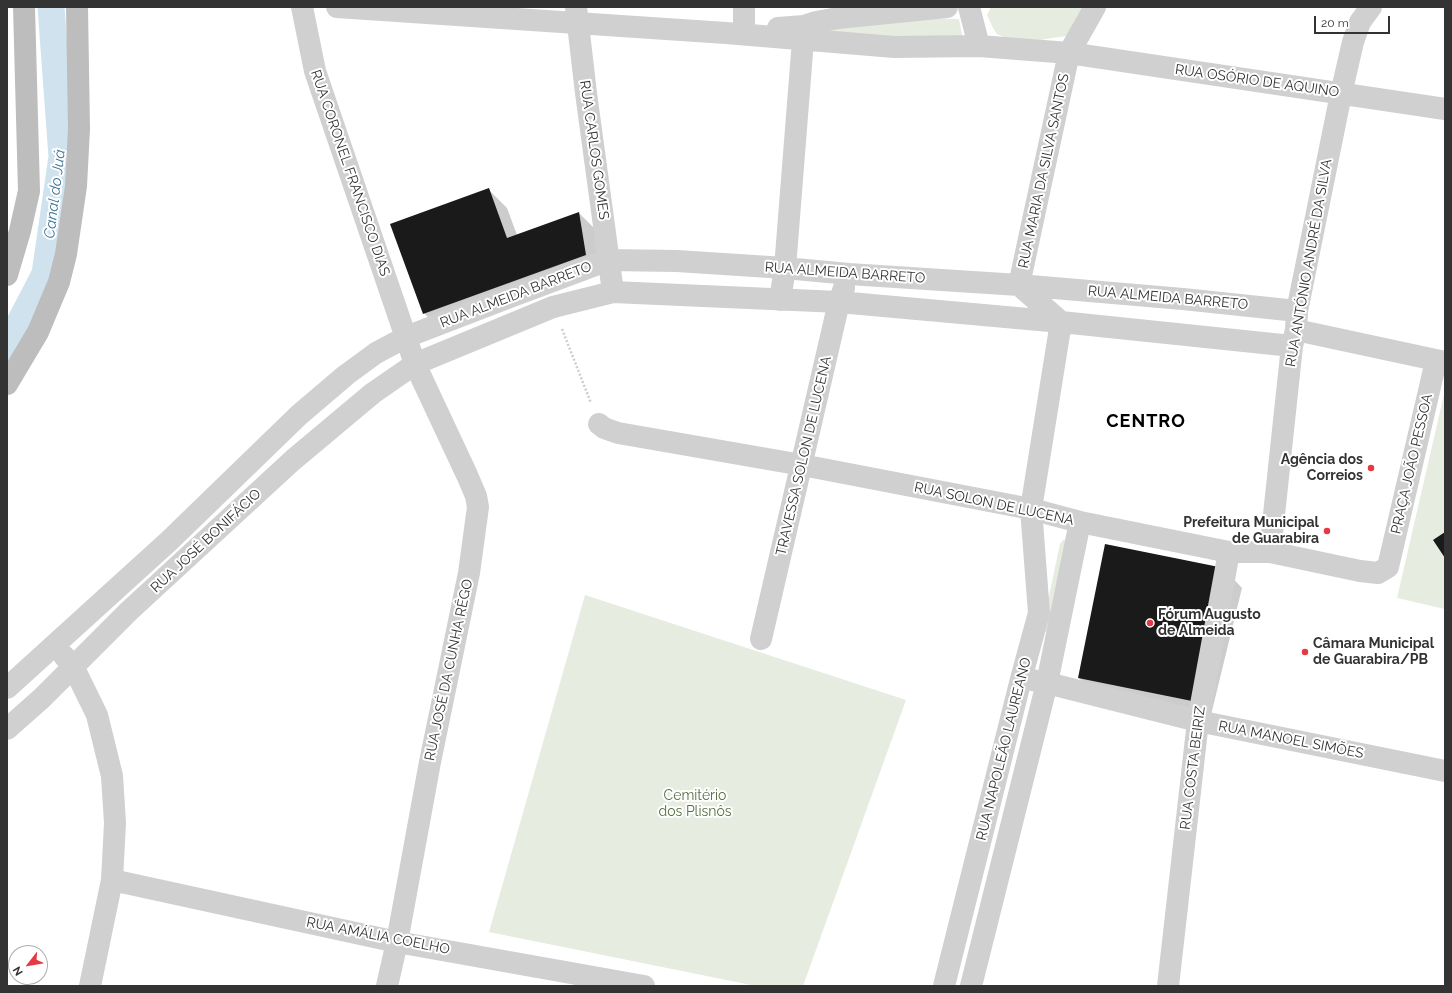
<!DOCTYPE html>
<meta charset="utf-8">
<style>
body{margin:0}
#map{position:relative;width:1452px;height:993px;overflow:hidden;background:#fff;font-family:Raleway,sans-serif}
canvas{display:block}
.frame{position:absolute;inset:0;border:8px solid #333;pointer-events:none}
.north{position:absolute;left:8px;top:945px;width:40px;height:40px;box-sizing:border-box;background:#fff;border:1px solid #adadad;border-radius:50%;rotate:239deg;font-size:11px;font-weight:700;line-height:16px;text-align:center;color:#333}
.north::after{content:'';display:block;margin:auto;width:14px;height:18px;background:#e63946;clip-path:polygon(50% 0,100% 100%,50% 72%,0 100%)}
.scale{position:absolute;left:1314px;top:16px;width:76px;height:18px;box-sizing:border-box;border:2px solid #333;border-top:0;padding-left:5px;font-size:12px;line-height:14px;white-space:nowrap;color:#333;-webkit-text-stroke:3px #fff;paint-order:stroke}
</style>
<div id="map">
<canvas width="1452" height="993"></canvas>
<div class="frame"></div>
<div class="north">N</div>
<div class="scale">20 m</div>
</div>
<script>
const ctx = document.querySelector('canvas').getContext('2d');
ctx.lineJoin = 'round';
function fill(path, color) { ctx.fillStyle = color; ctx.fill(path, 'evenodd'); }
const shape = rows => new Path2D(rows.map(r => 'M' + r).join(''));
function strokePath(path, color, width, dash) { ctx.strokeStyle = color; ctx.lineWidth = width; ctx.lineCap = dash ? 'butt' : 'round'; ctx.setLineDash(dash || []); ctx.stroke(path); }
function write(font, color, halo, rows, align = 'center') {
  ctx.font = font + ' Raleway,sans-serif'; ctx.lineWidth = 4; ctx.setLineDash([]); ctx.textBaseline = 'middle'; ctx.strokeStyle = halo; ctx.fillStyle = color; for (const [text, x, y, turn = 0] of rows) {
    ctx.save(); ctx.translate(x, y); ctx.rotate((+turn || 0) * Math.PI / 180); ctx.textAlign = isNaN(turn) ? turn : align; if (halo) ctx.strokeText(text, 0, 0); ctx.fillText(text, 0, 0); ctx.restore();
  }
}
fill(shape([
 [991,7,1089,7,1067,36,1032,41,1004,37,997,34,993,28,987,15],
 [914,18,959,19,963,40,913,41,812,29],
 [1445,390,1445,609,1397,598],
 [1063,540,1066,540,1048,632,1045,632,1042,629,1060,544],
 [585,595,906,700,803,986,756,986,489,932]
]), '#e6ecdf');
fill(shape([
 [489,190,507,208,517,235,579,213,597,231,604,273,442,332,424,313],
 [1224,569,1242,588,1210,719,1097,696,1079,678]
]), '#0003');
strokePath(shape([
 [7,347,45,274,62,157,51,7]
]), '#cfe2ee', 27);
fill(shape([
 [489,188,507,238,579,212,586,255,423,314,390,224],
 [1445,532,1445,558,1433,540],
 [1105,544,1224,568,1192,701,1078,678]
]), '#1a1a1a');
strokePath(shape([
 [562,329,591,403]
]), '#cdcdcd', 2.5, [2, 2]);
strokePath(shape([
 [302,7,315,71,415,364,467,475,476,496,478,507,469,573,430,762,397,942,387,986],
 [337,7,726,33,894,47,979,46,1069,53,1445,109],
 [576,7,586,93,613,292],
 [744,7,744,31],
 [969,7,979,46],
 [778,28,804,26,816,22,838,18,947,7],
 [780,300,785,268,803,40],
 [1296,330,1445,362],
 [599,424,604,428,618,433,802,465,1031,509,1080,522,1229,552,1270,552,1360,571,1378,573,1388,567,1436,361],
 [1270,552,1292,346,1296,330,1297,311,1341,94,1353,42,1360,22,1371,7],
 [761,639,839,302,844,288],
 [64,656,73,666,97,715,112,776,115,823,112,880,90,986],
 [1032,680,1047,683,1198,721,1445,771],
 [7,688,169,541,299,415,346,375,376,353,406,337,510,297,609,260,677,261,785,268,849,274,1019,285,1183,299,1297,311],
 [7,729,42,698,129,611,293,460,373,393,415,364,553,307,613,292,839,302,1061,322,1292,346],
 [112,880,397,942,644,986],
 [944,986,1021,679,1039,613,1031,509,1061,322,1019,285,1069,53,1095,7],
 [971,986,1047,683,1080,522],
 [1168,986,1198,721,1229,552]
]), '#d0d0d0', 22);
strokePath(shape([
 [7,275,20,231,29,191,24,7],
 [7,384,38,332,59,282,66,254,76,186,79,129,77,7]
]), '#bdbdbd', 22);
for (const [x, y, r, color] of [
 [1371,468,4,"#e63946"],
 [1327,531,4,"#e63946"],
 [1150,623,4,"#e63946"],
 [1305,652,4,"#e63946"]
]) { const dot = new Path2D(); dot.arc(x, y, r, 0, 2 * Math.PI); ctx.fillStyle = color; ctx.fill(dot); strokePath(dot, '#fff', 1.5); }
write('14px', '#333', '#fff', [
 ["RUA OSÓRIO DE AQUINO",1257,81,8],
 ["RUA CARLOS GOMES",594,150,82],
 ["RUA MARIA DA SILVA SANTOS",1044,171,-78],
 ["RUA CORONEL FRANCISCO DIAS",350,173,71],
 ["RUA ANTÓNIO ANDRÉ DA SILVA",1309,263,-80],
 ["RUA ALMEIDA BARRETO",845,273,4],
 ["RUA ALMEIDA BARRETO",516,295,-21],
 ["RUA ALMEIDA BARRETO",1168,298,5],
 ["TRAVESSA SOLON DE LUCENA",804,456,-77],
 ["PRAÇA JOÃO PESSOA",1412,464,-77],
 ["RUA SOLON DE LUCENA",994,504,12],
 ["RUA JOSÉ BONIFÁCIO",206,541,-43],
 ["RUA JOSÉ DA CUNHA RÊGO",449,670,-78],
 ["RUA MANOEL SIMÕES",1291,740,11],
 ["RUA NAPOLEÃO LAUREANO",1004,749,-76],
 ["RUA COSTA BEIRIZ",1193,768,-83],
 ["RUA AMÁLIA COELHO",378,936,11]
]);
write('bold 14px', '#333', '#fff', [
 ["Agência dos",1363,460],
 ["Correios",1363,476],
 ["Prefeitura Municipal",1319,523],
 ["de Guarabira",1319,539],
 ["Fórum Augusto",1158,615,"left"],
 ["de Almeida",1158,631,"left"],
 ["Câmara Municipal",1313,644,"left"],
 ["de Guarabira/PB",1313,660,"left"]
], 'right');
write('14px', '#56703f', '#fff', [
 ["Cemitério",695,796],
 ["dos Plisnôs",695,812]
]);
write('italic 15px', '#3f7597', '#fff', [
 ["Canal do Juá",55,194,-83]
]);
ctx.letterSpacing = '1px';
write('bold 18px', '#000', '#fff', [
 ["CENTRO",1146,422]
]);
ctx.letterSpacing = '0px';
</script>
